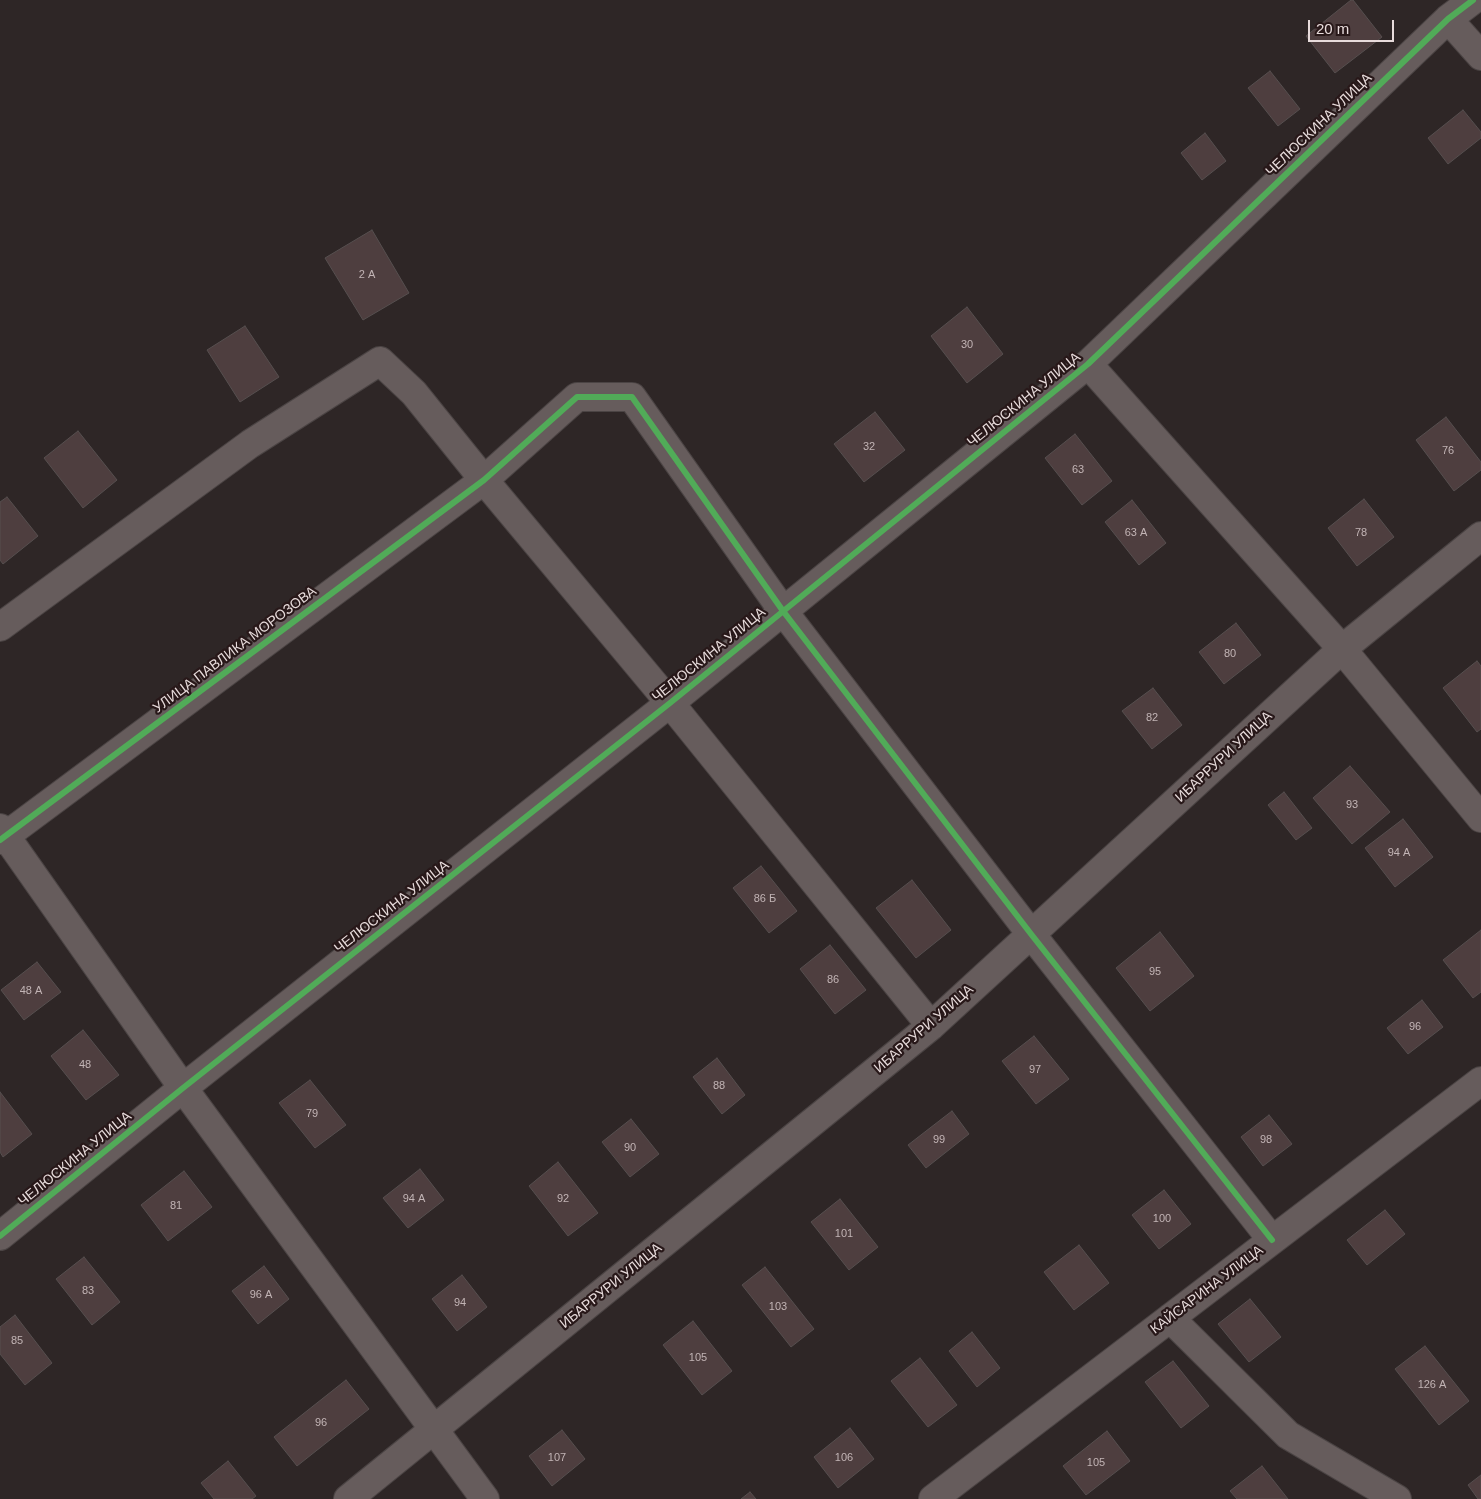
<!DOCTYPE html>
<meta charset="utf-8">
<style>
body{margin:0}
#map{position:relative;width:1481px;height:1499px;overflow:hidden;background:#2e2626;font-family:Arial,sans-serif}
canvas{display:block}
.scale{position:absolute;left:1308px;top:20px;width:86px;height:22px;box-sizing:border-box;border:2px solid #e8dcdc;border-top:0;padding-left:6px;font-size:15px;line-height:18px;white-space:nowrap;color:#e8dcdc;-webkit-text-stroke:4px #281819;paint-order:stroke}
</style>
<div id="map">
<canvas width="1481" height="1499"></canvas>
<div class="scale">20 m</div>
</div>
<script>
const ctx = document.querySelector('canvas').getContext('2d');
ctx.lineJoin = 'round';
function fill(path, color) { ctx.fillStyle = color; ctx.fill(path, 'evenodd'); }
const shape = rows => new Path2D(rows.map(r => 'M' + r).join(''));
function strokePath(path, color, width, dash) { ctx.strokeStyle = color; ctx.lineWidth = width; ctx.lineCap = dash ? 'butt' : 'round'; ctx.setLineDash(dash || []); ctx.stroke(path); }
function write(font, color, halo, rows, align = 'center') {
  ctx.font = font + ' Arial,sans-serif'; ctx.lineWidth = 4.5; ctx.setLineDash([]); ctx.textBaseline = 'middle'; ctx.strokeStyle = halo; ctx.fillStyle = color; for (const [text, x, y, turn = 0] of rows) {
    ctx.save(); ctx.translate(x, y); ctx.rotate((+turn || 0) * Math.PI / 180); ctx.textAlign = isNaN(turn) ? turn : align; if (halo) ctx.strokeText(text, 0, 0); ctx.fillText(text, 0, 0); ctx.restore();
  }
}
const building = shape([
 [1351,0,1353,0,1382,37,1335,73,1306,36,1351,0],
 [1270,71,1300,109,1278,126,1248,88,1270,71],
 [1463,110,1481,132,1481,138,1448,164,1428,138,1463,110],
 [1205,133,1226,161,1202,180,1181,153,1205,133],
 [372,230,409,293,363,320,325,258,372,230],
 [967,307,1003,354,967,383,931,336,967,307],
 [245,326,279,377,240,402,207,350,245,326],
 [875,412,905,450,864,482,834,444,875,412],
 [1446,417,1481,462,1481,470,1454,491,1416,440,1446,417],
 [78,431,117,480,83,508,44,458,78,431],
 [1075,434,1112,481,1082,505,1045,458,1075,434],
 [7,497,38,536,3,564,0,560,0,502,7,497],
 [1364,499,1394,537,1357,566,1328,528,1364,499],
 [1132,500,1166,543,1139,565,1105,522,1132,500],
 [1236,623,1261,655,1224,684,1199,652,1236,623],
 [1477,661,1481,666,1481,729,1477,732,1443,688,1477,661],
 [1153,688,1182,725,1152,749,1122,711,1153,688],
 [1350,766,1390,812,1352,844,1313,798,1350,766],
 [1284,792,1312,828,1296,840,1268,805,1284,792],
 [1403,819,1433,857,1395,887,1365,848,1403,819],
 [761,866,797,911,769,933,733,888,761,866],
 [912,880,951,930,916,958,876,908,912,880],
 [1481,930,1481,992,1473,998,1443,960,1481,930],
 [1160,932,1194,976,1150,1011,1116,968,1160,932],
 [830,945,866,990,835,1014,800,969,830,945],
 [37,962,61,992,24,1020,1,990,37,962],
 [1422,1000,1443,1027,1408,1054,1387,1028,1422,1000],
 [83,1030,119,1075,86,1100,51,1056,83,1030],
 [1034,1036,1069,1079,1036,1104,1002,1061,1034,1036],
 [717,1058,745,1095,722,1114,693,1077,717,1058],
 [310,1080,346,1125,315,1148,279,1103,310,1080],
 [0,1092,32,1134,3,1157,0,1152,0,1092],
 [952,1111,969,1134,926,1168,908,1145,952,1111],
 [1269,1115,1292,1144,1263,1166,1241,1137,1269,1115],
 [631,1119,659,1154,630,1177,602,1142,631,1119],
 [558,1162,598,1213,568,1236,529,1186,558,1162],
 [420,1169,444,1200,408,1228,383,1198,420,1169],
 [184,1171,212,1207,168,1241,141,1205,184,1171],
 [1164,1190,1191,1224,1159,1249,1132,1215,1164,1190],
 [840,1199,878,1247,849,1270,811,1222,840,1199],
 [1385,1210,1405,1234,1367,1265,1347,1240,1385,1210],
 [1079,1245,1109,1283,1074,1310,1044,1272,1079,1245],
 [84,1257,120,1302,92,1325,56,1279,84,1257],
 [264,1266,289,1299,258,1324,232,1291,264,1266],
 [765,1267,814,1329,791,1347,742,1285,765,1267],
 [462,1275,487,1307,457,1331,432,1299,462,1275],
 [1250,1299,1281,1337,1249,1362,1218,1324,1250,1299],
 [15,1315,52,1363,25,1385,0,1354,0,1327,15,1315],
 [693,1321,732,1371,702,1395,663,1345,693,1321],
 [972,1332,1000,1368,977,1387,949,1351,972,1332],
 [1425,1346,1469,1401,1439,1425,1395,1369,1425,1346],
 [920,1358,957,1405,928,1427,891,1381,920,1358],
 [1173,1361,1209,1406,1181,1428,1145,1382,1173,1361],
 [346,1380,369,1409,297,1466,274,1437,346,1380],
 [850,1428,874,1459,838,1488,814,1457,850,1428],
 [562,1430,585,1459,552,1486,529,1456,562,1430],
 [1107,1431,1130,1461,1086,1495,1063,1466,1107,1431],
 [228,1461,256,1496,252,1499,214,1499,201,1483,228,1461],
 [1262,1466,1288,1499,1237,1499,1230,1491,1262,1466],
 [1481,1475,1481,1499,1478,1499,1468,1485,1481,1475],
 [750,1492,756,1499,741,1499,750,1492]
]);
fill(building, '#4e3e3f');
strokePath(building, '#564f4f', 1);
const street = shape([
 [1448,19,1481,56],
 [1088,364,1342,649,1481,818],
 [0,627,250,444,380,361,414,393,484,480,670,703,931,1026],
 [0,828,183,1088,485,1499],
 [0,840,484,480,577,397,632,397,783,611,1031,934,1272,1240],
 [0,1236,183,1088,670,703,1088,364,1448,19,1473,0],
 [1170,1318,1288,1435,1397,1499],
 [348,1499,931,1026,1342,649,1481,536],
 [933,1499,1481,1081]
]);
strokePath(street, '#4b4444', 30);
strokePath(street, '#665c5c', 28);
strokePath(shape([
 [0,840,484,480,577,397,632,397,783,611,1031,934,1272,1240],
 [0,1236,183,1088,670,703,1088,364,1448,19,1473,0]
]), '#51ab58', 6);
write('11px', '#c2b4b5', null, [
 ["2 A",367,275],
 ["30",967,345],
 ["32",869,447],
 ["76",1448,451],
 ["63",1078,470],
 ["63 А",1136,533],
 ["78",1361,533],
 ["80",1230,654],
 ["82",1152,718],
 ["93",1352,805],
 ["94 А",1399,853],
 ["86 Б",765,899],
 ["95",1155,972],
 ["86",833,980],
 ["48 А",31,991],
 ["96",1415,1027],
 ["48",85,1065],
 ["97",1035,1070],
 ["88",719,1086],
 ["79",312,1114],
 ["99",939,1140],
 ["98",1266,1140],
 ["90",630,1148],
 ["94 А",414,1199],
 ["92",563,1199],
 ["81",176,1206],
 ["100",1162,1219],
 ["101",844,1234],
 ["83",88,1291],
 ["96 А",261,1295],
 ["94",460,1303],
 ["103",778,1307],
 ["85",17,1341],
 ["105",698,1358],
 ["126 А",1432,1385],
 ["96",321,1423],
 ["107",557,1458],
 ["106",844,1458],
 ["105",1096,1463]
]);
write('14px', '#e8dcdc', '#281819', [
 ["ЧЕЛЮСКИНА УЛИЦА",1319,125,-44],
 ["ЧЕЛЮСКИНА УЛИЦА",1024,400,-39],
 ["УЛИЦА ПАВЛИКА МОРОЗОВА",235,650,-37],
 ["ЧЕЛЮСКИНА УЛИЦА",709,655,-39],
 ["ИБАРРУРИ УЛИЦА",1224,757,-43],
 ["ЧЕЛЮСКИНА УЛИЦА",392,907,-38],
 ["ИБАРРУРИ УЛИЦА",924,1029,-41],
 ["ЧЕЛЮСКИНА УЛИЦА",75,1159,-39],
 ["ИБАРРУРИ УЛИЦА",611,1286,-39],
 ["КАЙСАРИНА УЛИЦА",1207,1290,-37]
]);
</script>
